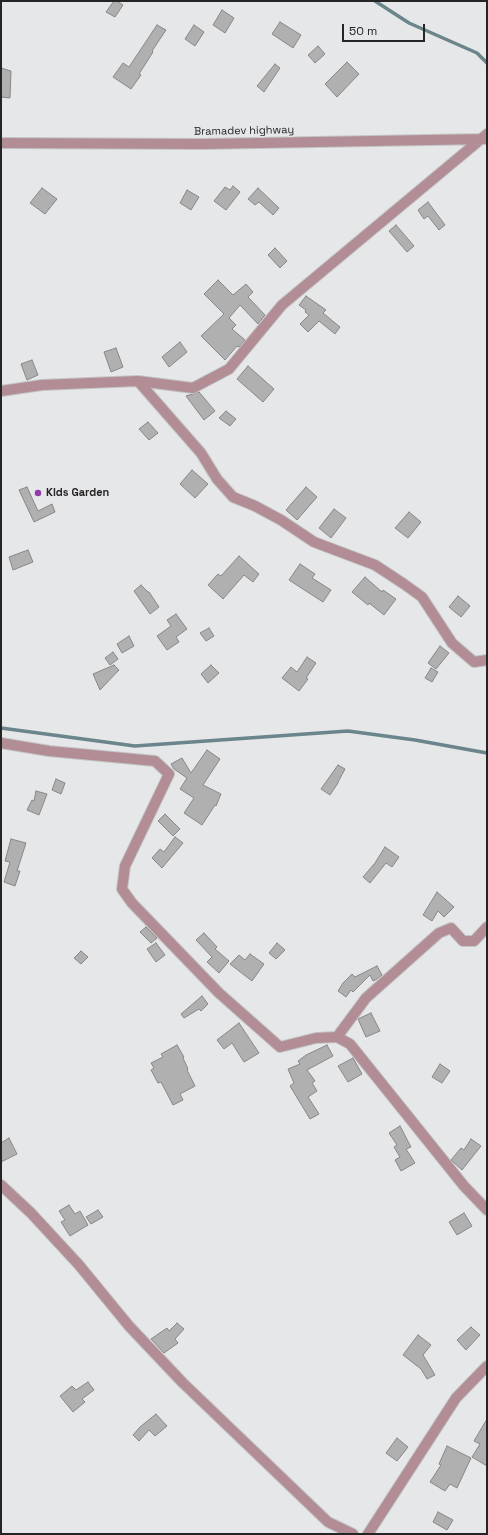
<!DOCTYPE html>
<style>
body{margin:0}
#map{position:relative;width:488px;height:1535px;overflow:hidden;background:#e6e7e8;font-family:"Space Grotesk",sans-serif}
canvas{display:block}
.frame{position:absolute;inset:0;border:2px solid #252526;pointer-events:none}
.scale{position:absolute;left:342px;top:24px;width:83px;height:18px;box-sizing:border-box;border:2px solid #252526;border-top:0;padding-left:5px;font-size:12px;line-height:14px;white-space:nowrap;color:#252526;-webkit-text-stroke:3px #e6e7e8;paint-order:stroke}
</style>
<div id="map">
<canvas width="488" height="1535"></canvas>
<div class="frame"></div>
<div class="scale">50 m</div>
</div>
<script>
const ctx = document.querySelector('canvas').getContext('2d');
ctx.lineJoin = 'round';
const shape = rows => new Path2D(rows.map(r => 'M' + r).join(''));
function strokePath(path, color, width, dash) { ctx.strokeStyle = color; ctx.lineWidth = width; ctx.lineCap = dash ? 'butt' : 'round'; ctx.setLineDash(dash || []); ctx.stroke(path); }
function fill(path, color) { ctx.fillStyle = color; ctx.fill(path, 'evenodd'); }
function write(font, color, halo, rows, align = 'center') {
  ctx.font = font + ' "Space Grotesk",sans-serif'; ctx.lineWidth = 3; ctx.setLineDash([]); ctx.textBaseline = 'middle'; ctx.strokeStyle = halo; ctx.fillStyle = color; for (const [text, x, y, turn = 0] of rows) {
    ctx.save(); ctx.translate(x, y); ctx.rotate((+turn || 0) * Math.PI / 180); ctx.textAlign = isNaN(turn) ? turn : align; if (halo) ctx.strokeText(text, 0, 0); ctx.fillText(text, 0, 0); ctx.restore();
  }
}
strokePath(shape([
 [375,1,409,23,477,53,487,63],
 [1,728,135,746,348,731,415,740,487,753]
]), '#6a858b', 3.5);
const building = shape([
 [114,1,117,1,123,5,115,17,106,12,114,1],
 [222,10,234,18,225,33,213,25,222,10],
 [280,22,301,35,293,48,272,34,280,22],
 [157,25,166,30,152,51,153,52,139,74,141,75,131,89,113,77,123,63,129,67,157,25],
 [194,25,204,32,195,46,185,39,194,25],
 [318,46,325,54,315,63,308,55,318,46],
 [347,62,359,74,337,97,325,84,347,62],
 [275,64,280,68,264,92,257,86,275,64],
 [1,68,11,71,10,98,1,97,1,68],
 [233,186,240,192,226,210,214,201,225,187,230,190,233,186],
 [42,188,57,199,45,214,30,203,42,188],
 [258,188,279,208,273,215,259,202,255,205,248,199,258,188],
 [187,190,199,197,191,210,180,203,187,190],
 [428,202,445,225,439,230,428,216,424,219,418,210,428,202],
 [396,225,414,246,407,252,389,231,396,225],
 [275,248,287,261,280,268,268,255,275,248],
 [218,280,233,295,246,284,253,292,248,297,265,315,258,324,240,305,229,318,236,325,232,329,245,340,239,347,237,346,225,360,201,336,224,314,204,294,218,280],
 [306,296,326,310,323,313,340,327,335,334,319,321,308,332,300,324,309,315,305,312,306,310,299,305,306,296],
 [180,342,187,352,169,367,162,357,180,342],
 [116,348,123,367,111,372,104,352,116,348],
 [32,360,38,375,27,380,21,364,32,360],
 [248,366,274,389,263,402,237,379,248,366],
 [199,392,215,411,204,420,186,396,199,392],
 [226,411,236,419,230,426,219,418,226,411],
 [148,422,158,433,149,440,139,429,148,422],
 [192,470,208,484,195,498,180,484,192,470],
 [27,487,38,511,52,504,55,512,34,522,19,490,27,487],
 [306,487,317,497,297,520,286,510,306,487],
 [334,509,346,518,331,538,319,528,334,509],
 [409,512,421,522,408,538,395,528,409,512],
 [28,550,33,562,13,570,9,557,28,550],
 [239,556,259,574,253,582,244,575,223,599,208,585,218,574,221,576,239,556],
 [300,564,315,574,312,578,331,590,323,602,289,580,300,564],
 [365,577,382,592,383,590,396,599,384,615,369,603,368,605,352,592,365,577],
 [141,585,148,592,149,592,159,607,150,614,134,591,141,585],
 [458,596,470,606,461,617,449,607,458,596],
 [176,614,187,629,176,637,179,642,167,650,157,636,171,626,167,620,176,614],
 [209,628,214,636,206,641,200,633,209,628],
 [129,636,134,646,122,653,117,644,129,636],
 [440,646,449,653,436,669,428,663,440,646],
 [113,652,118,659,110,665,105,658,113,652],
 [307,657,316,663,306,678,308,679,299,691,282,678,291,667,297,672,307,657],
 [114,665,119,670,100,690,93,674,114,665],
 [211,665,219,673,208,683,201,674,211,665],
 [431,668,438,672,432,682,425,678,431,668],
 [207,750,220,759,203,785,221,794,216,806,215,805,202,825,184,813,194,798,180,789,187,778,174,769,171,764,182,758,191,773,207,750],
 [338,765,345,769,338,782,338,783,330,795,321,789,338,765],
 [56,779,65,783,61,794,52,790,56,779],
 [36,791,47,794,39,815,27,810,32,800,34,801,36,791],
 [165,814,180,829,173,836,158,821,165,814],
 [175,837,183,843,162,868,152,858,160,849,164,852,175,837],
 [11,839,26,843,17,871,20,871,15,886,4,882,10,862,5,861,11,839],
 [385,847,399,857,392,867,386,863,370,883,363,877,375,863,385,847],
 [437,892,454,907,444,917,438,911,432,921,423,915,437,892],
 [146,927,157,938,151,943,140,932,146,927],
 [204,933,217,947,215,949,229,961,219,973,207,962,212,957,196,940,204,933],
 [156,943,165,955,156,962,147,949,156,943],
 [277,943,285,950,276,959,269,953,277,943],
 [81,951,88,957,81,964,74,958,81,951],
 [250,954,264,964,252,981,230,964,239,955,245,960,250,954],
 [377,966,382,975,377,979,373,981,370,975,353,992,351,990,346,997,338,991,343,983,352,974,355,977,377,966],
 [202,996,208,1004,201,1011,199,1009,184,1018,181,1014,202,996],
 [371,1013,380,1031,366,1037,358,1019,371,1013],
 [239,1023,259,1053,244,1062,232,1043,224,1049,217,1040,239,1023],
 [177,1045,184,1057,183,1058,188,1069,187,1070,195,1086,180,1094,183,1100,173,1105,161,1082,158,1083,151,1070,154,1068,151,1063,163,1057,161,1054,177,1045],
 [327,1045,333,1056,307,1070,315,1081,312,1083,317,1091,308,1097,319,1114,310,1119,290,1086,294,1083,288,1069,300,1064,298,1061,306,1055,327,1045],
 [353,1058,362,1074,348,1082,338,1066,353,1058],
 [440,1064,450,1071,442,1083,432,1077,440,1064],
 [400,1126,411,1147,406,1149,415,1163,401,1171,395,1160,400,1157,394,1147,397,1145,389,1133,400,1126],
 [9,1138,17,1154,1,1162,1,1143,9,1138],
 [471,1139,481,1146,462,1170,451,1160,461,1148,464,1150,471,1139],
 [69,1205,75,1214,80,1211,88,1225,70,1236,61,1222,65,1220,59,1211,69,1205],
 [98,1210,103,1217,91,1224,86,1217,98,1210],
 [464,1213,472,1226,457,1235,449,1222,464,1213],
 [177,1323,184,1329,175,1339,178,1343,164,1353,151,1339,167,1328,169,1331,177,1323],
 [471,1327,480,1335,466,1350,457,1340,471,1327],
 [418,1335,431,1345,423,1355,435,1375,427,1379,421,1369,403,1355,418,1335],
 [88,1382,94,1390,82,1399,85,1402,73,1412,60,1396,72,1386,76,1390,88,1382],
 [156,1414,167,1426,155,1436,149,1430,139,1441,133,1435,140,1427,156,1414],
 [487,1419,487,1466,472,1457,480,1444,474,1441,487,1419],
 [397,1438,408,1447,397,1461,386,1453,397,1438],
 [447,1446,471,1458,457,1488,450,1484,445,1491,430,1482,441,1465,439,1464,447,1446],
 [438,1512,453,1520,447,1530,433,1522,438,1512]
]);
fill(building, '#b1b0b1');
strokePath(building, '#888788', 1);
const minor = shape([
 [1,143,202,144,485,139],
 [138,381,201,453,217,479,233,497,255,506,281,520,314,542,375,565,404,584,422,597,452,643,474,662,487,660],
 [1,391,42,385,138,381,193,388,229,369,282,305,487,134],
 [1,743,49,751,155,761,169,774,125,866,122,889,132,903,219,993,280,1047,316,1038,337,1037,350,1044,464,1186,487,1210],
 [337,1037,366,998,439,933,451,928,463,941,474,941,487,927],
 [1,1185,31,1213,79,1265,129,1326,183,1383,328,1522,353,1534],
 [368,1534,456,1398,487,1366]
]);
strokePath(minor, '#c3c4c5', 12);
strokePath(minor, '#b28d95', 10);
for (const [x, y, r, color] of [
 [38,493,4,"#933ca8"]
]) { const dot = new Path2D(); dot.arc(x, y, r, 0, 2 * Math.PI); ctx.fillStyle = color; ctx.fill(dot); strokePath(dot, '#e6e7e8', 1.5); }
write('11px', '#252526', '#e6e7e8', [
 ["Bramadev highway",244,131,-1]
]);
write('bold 11px', '#252526', '#e6e7e8', [
 ["Kids Garden",46,493]
], 'left');
</script>
